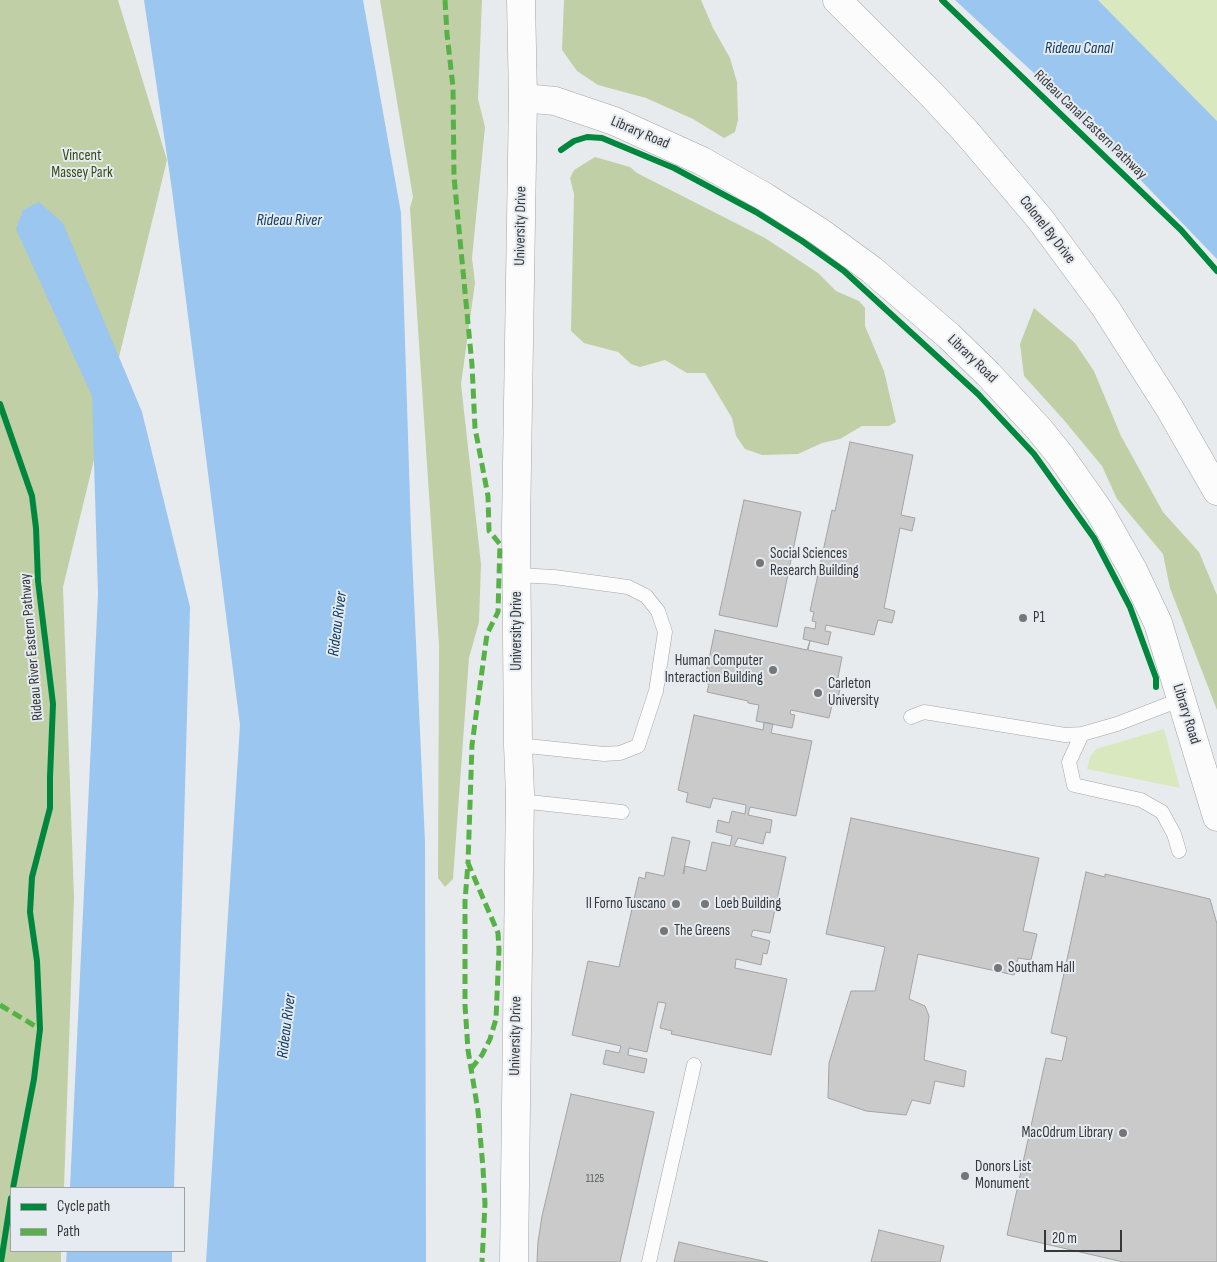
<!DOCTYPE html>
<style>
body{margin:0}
#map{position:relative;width:1217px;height:1262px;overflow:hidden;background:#e8ebed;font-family:"Sofia Sans Condensed",sans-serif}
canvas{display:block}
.legend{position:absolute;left:10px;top:1187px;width:175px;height:65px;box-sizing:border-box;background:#e5ebf0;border:1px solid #9fa3a7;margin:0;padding:6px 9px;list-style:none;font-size:15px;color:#353739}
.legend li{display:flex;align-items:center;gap:10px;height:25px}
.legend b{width:25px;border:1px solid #9fa3a7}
.scale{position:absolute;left:1044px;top:1230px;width:78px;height:22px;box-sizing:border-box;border:2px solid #353739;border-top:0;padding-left:6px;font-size:15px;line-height:18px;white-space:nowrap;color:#353739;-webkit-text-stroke:4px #e5ebf0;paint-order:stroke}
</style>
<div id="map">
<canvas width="1217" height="1262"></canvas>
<ul class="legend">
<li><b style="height:6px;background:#00873e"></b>Cycle path</li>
<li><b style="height:6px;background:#56b246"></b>Path</li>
</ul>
<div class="scale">20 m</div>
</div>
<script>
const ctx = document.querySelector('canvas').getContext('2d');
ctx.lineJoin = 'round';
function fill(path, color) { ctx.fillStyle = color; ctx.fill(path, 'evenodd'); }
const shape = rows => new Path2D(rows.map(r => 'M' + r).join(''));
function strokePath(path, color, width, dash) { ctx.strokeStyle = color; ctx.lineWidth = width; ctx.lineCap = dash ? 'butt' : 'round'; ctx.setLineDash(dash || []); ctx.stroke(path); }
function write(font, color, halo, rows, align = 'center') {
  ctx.font = font + ' "Sofia Sans Condensed",sans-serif'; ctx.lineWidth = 4; ctx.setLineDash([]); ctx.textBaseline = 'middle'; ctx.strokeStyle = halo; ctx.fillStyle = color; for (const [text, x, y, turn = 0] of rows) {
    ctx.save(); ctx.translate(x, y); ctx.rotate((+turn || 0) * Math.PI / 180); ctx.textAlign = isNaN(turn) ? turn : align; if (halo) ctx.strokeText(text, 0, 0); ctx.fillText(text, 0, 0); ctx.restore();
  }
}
fill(shape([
 [1098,0,1217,0,1217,121],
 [1164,729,1180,788,1087,769,1090,757,1096,749]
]), '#d9e8bf');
fill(shape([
 [0,0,118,0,167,160,63,587,74,898,64,1188,11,1188,11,1251,61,1251,61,1262,0,1262],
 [380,0,482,0,478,99,485,127,472,258,475,283,461,384,481,564,479,622,469,658,453,879,445,887,438,878,439,645,410,208,413,197],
 [564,0,701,0,713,28,730,58,737,82,738,120,735,132,724,138,693,119,646,98,598,85,577,71,562,50],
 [595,157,630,167,637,173,765,238,818,273,836,291,859,301,865,308,865,326,884,371,896,422,889,426,862,426,840,439,822,443,798,454,762,455,745,449,736,436,732,418,705,373,687,373,665,360,640,367,631,364,618,352,584,343,571,331,574,194,570,178,574,170],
 [1034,308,1075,343,1094,371,1121,436,1163,512,1199,552,1217,595,1217,710,1170,588,1163,554,1117,499,1102,466,1063,419,1024,376,1020,344]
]), '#c0cfa6');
fill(shape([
 [144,0,363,0,401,213,411,532,425,842,426,1262,206,1262,240,725,172,190],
 [955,0,1098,0,1217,121,1217,259,1064,101],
 [39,202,63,223,142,412,190,607,174,1188,70,1188,98,594,92,396,16,229,23,210],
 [67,1251,172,1251,172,1262,66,1262]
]), '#9ac6f0');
const building = shape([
 [850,442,913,455,901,515,915,518,912,531,900,528,884,608,895,611,892,623,878,620,874,635,826,625,825,631,831,632,828,645,803,639,805,627,815,629,816,622,812,621,814,612,810,611,832,510,835,511,850,442],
 [744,500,801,512,777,627,719,615,744,500],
 [715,630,807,650,810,641,808,650,842,657,836,688,840,689,837,702,833,701,829,718,791,710,790,714,795,715,792,728,756,721,759,705,748,703,748,701,707,692,709,684,704,683,715,630],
 [694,715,763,730,764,722,773,724,771,733,812,741,796,816,750,807,748,815,772,820,770,833,766,832,763,844,738,838,734,846,786,857,770,933,753,930,751,936,770,941,767,954,763,953,761,965,736,959,735,968,787,979,771,1055,671,1034,672,1031,660,1028,666,1003,658,1002,647,1052,629,1048,628,1055,647,1059,644,1073,603,1064,606,1050,619,1053,621,1046,572,1035,588,961,619,967,639,877,645,879,646,872,664,876,672,837,690,841,683,873,684,874,685,866,706,871,712,842,730,846,732,836,716,832,718,820,729,823,732,811,745,814,746,805,713,798,710,808,686,802,688,793,678,790,694,715],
 [851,818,1039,858,1023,931,1037,934,1031,960,1018,958,1014,975,918,954,909,999,925,1006,929,1016,924,1060,966,1071,964,1087,935,1081,930,1104,912,1100,906,1115,866,1111,828,1098,829,1063,851,991,875,991,885,947,826,934,851,818],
 [1086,872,1105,877,1105,874,1210,899,1217,924,1217,1262,1123,1262,1007,1235,1046,1058,1062,1061,1067,1037,1051,1033,1086,872],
 [571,1094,654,1112,620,1262,537,1262,538,1242,542,1216,571,1094],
 [879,1230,944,1246,940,1262,871,1262,879,1230],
 [679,1242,726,1253,768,1262,674,1262,679,1242]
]);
fill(building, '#cacaca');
strokePath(building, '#a3a3a3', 1);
const lane = shape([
 [517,575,554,577,628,587,646,596,658,611,665,632,656,691,638,746,620,753,604,754,518,745],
 [911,717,924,712,1065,735,1082,734,1117,724,1182,699],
 [1082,734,1069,762,1074,785,1141,800,1162,812,1174,834,1179,851],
 [520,801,622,812],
 [649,1262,694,1065]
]);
const secondary = shape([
 [837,0,932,95,968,134,1040,219,1105,307,1170,409,1217,491],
 [523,98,555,101,614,121,702,161,765,197,820,232,872,270,949,336,988,374,1039,429,1060,455,1100,512,1133,570,1158,623,1217,817],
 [514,1262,520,794,518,745,516,526,523,98,521,0]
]);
strokePath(lane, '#a3a5a7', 15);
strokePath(secondary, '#a3a5a7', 29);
strokePath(lane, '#fcfcfc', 14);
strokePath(secondary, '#fcfcfc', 28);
strokePath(shape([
 [445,0,447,34,453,87,454,177,472,365,475,428,488,496,489,531,500,544,498,612,487,634,472,745,468,863],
 [0,1005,40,1029],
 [471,1069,482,1055,490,1039,496,1019,499,950,498,933,468,863,465,901,465,1005,468,1050,478,1111,483,1168,485,1204,482,1262]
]), '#56b246', 5, [10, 5]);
strokePath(shape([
 [942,0,1181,230,1217,271],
 [561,150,574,141,587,137,602,138,674,168,756,212,802,241,844,271,978,394,1034,454,1094,538,1130,607,1156,678,1156,687],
 [0,404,32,496,36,528,38,581,53,704,50,777,50,808,32,877,30,912,37,961,40,1029,34,1079,13,1188],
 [1,1262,11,1198]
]), '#00873e', 6);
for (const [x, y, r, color] of [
 [760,563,5,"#747678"],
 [1023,618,5,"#747678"],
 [773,670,5,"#747678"],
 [818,693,5,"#747678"],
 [676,904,5,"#747678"],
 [705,904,5,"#747678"],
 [664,931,5,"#747678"],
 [998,968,5,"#747678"],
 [1123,1133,5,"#747678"],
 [965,1176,5,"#747678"]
]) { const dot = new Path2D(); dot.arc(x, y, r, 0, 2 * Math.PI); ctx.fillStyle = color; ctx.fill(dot); strokePath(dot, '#e5ebf0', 2); }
write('12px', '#5a5c5d', null, [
 ["1125",595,1179]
]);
write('15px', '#353739', '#e5ebf0', [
 ["Rideau Canal Eastern Pathway",1090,125,44],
 ["Library Road",640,133,23],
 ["University Drive",521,226,-89],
 ["Colonel By Drive",1047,230,52],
 ["Library Road",972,359,44],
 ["University Drive",517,631,-90],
 ["Rideau River Eastern Pathway",32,647,-95],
 ["Library Road",1186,714,73],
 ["University Drive",516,1036,-89]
]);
write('15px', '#3a4910', '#e5ebf0', [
 ["Vincent",82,156],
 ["Massey Park",82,173]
]);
write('15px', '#353739', '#e5ebf0', [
 ["Social Sciences",770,554],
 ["Research Building",770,571],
 ["P1",1033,618],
 ["Human Computer",763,661,"right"],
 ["Interaction Building",763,678,"right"],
 ["Carleton",828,684],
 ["University",828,701],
 ["Il Forno Tuscano",666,904,"right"],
 ["Loeb Building",715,904],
 ["The Greens",674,931],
 ["Southam Hall",1008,968],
 ["MacOdrum Library",1113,1133,"right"],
 ["Donors List",975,1167],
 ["Monument",975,1184]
], 'left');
write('italic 16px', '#0e3c62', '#e5ebf0', [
 ["Rideau Canal",1079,49],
 ["Rideau River",289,221],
 ["Rideau River",338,624,-83],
 ["Rideau River",287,1026,-83]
]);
</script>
